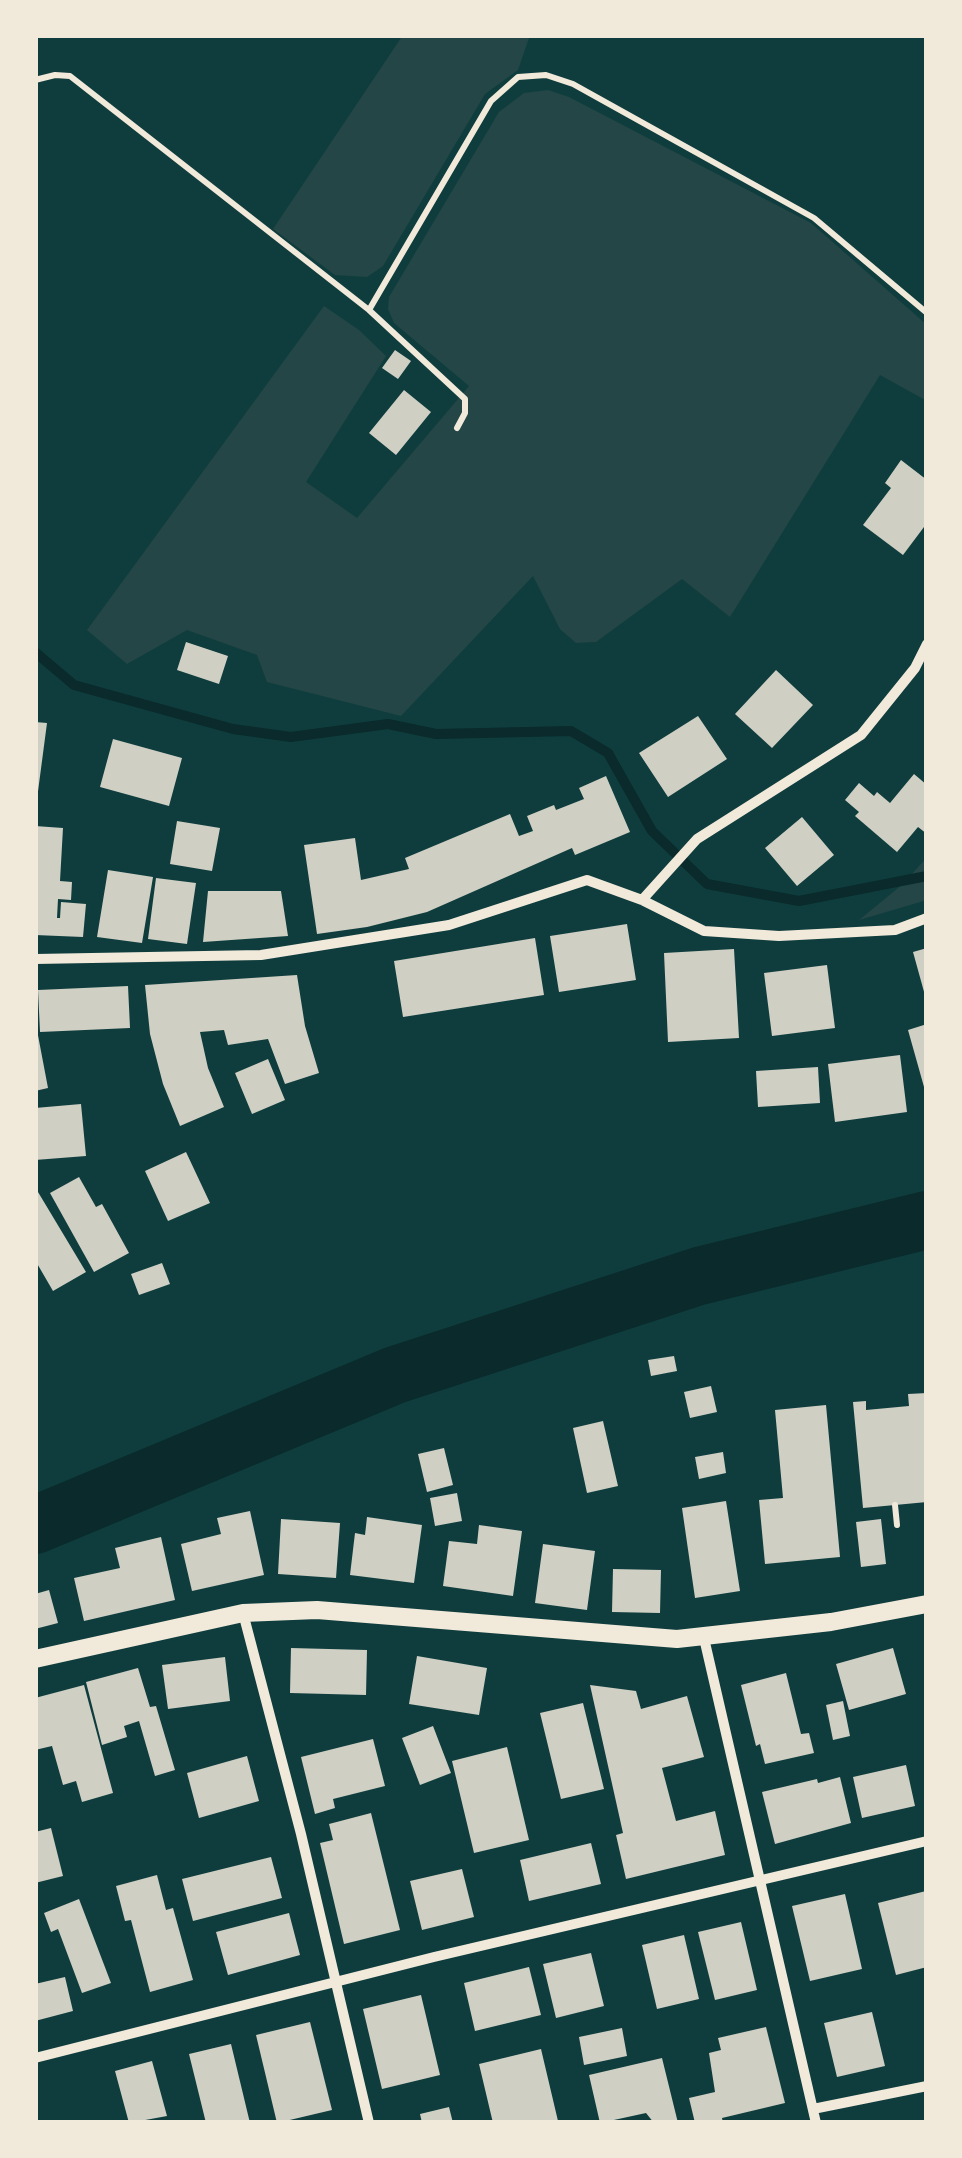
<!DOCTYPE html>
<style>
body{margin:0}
#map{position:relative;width:962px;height:2158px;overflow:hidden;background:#0f3d3e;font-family:Karla,sans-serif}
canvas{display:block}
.frame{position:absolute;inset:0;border:38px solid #f1e9da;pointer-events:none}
</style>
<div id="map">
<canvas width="962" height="2158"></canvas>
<div class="frame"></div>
</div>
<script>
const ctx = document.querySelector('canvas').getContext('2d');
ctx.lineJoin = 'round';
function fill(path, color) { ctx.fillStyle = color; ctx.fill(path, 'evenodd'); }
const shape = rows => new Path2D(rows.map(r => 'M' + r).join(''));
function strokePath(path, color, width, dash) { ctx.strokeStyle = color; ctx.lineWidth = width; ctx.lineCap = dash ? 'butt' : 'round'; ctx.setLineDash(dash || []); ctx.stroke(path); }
fill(shape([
 [403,35,530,35,518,70,485,94,383,266,367,277,335,275,273,229],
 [548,90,569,97,811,223,927,325,927,401,880,375,730,617,682,579,596,642,576,643,560,629,533,576,401,716,267,682,257,655,187,630,127,664,87,630,324,306,359,330,386,356,306,482,357,518,469,386,394,323,388,309,389,297,499,112,524,93],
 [927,857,927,900,859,920,903,884]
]), '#244646');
strokePath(shape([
 [35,652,74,685,233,729,291,737,388,724,436,734,571,731,608,753,652,831,707,884,799,901,927,876]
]), '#0a2a2b', 10);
strokePath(shape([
 [35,1525,395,1375,699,1276,927,1220]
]), '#0a2a2b', 58);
fill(shape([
 [395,350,411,361,398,379,382,368],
 [404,390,431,412,396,455,369,433],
 [901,460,927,480,927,523,903,555,863,525,891,488,885,483],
 [186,642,228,656,219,684,177,670],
 [776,670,813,705,772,748,735,714],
 [698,716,727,759,668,797,639,753],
 [35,722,47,723,37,799,35,799],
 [113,739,182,758,169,806,100,787],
 [914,774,927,785,927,834,918,827,897,852,855,816,859,812,845,800,859,783,874,796,877,792,890,803],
 [606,776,630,832,575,855,572,848,427,912,367,927,317,934,304,845,355,838,361,880,409,869,405,858,510,814,519,836,533,831,527,816,554,805,556,810,584,799,579,788],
 [802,817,834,855,797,886,765,848],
 [177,821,220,828,212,871,170,864],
 [35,826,63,828,60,881,72,882,71,900,58,899,57,918,60,918,61,902,86,904,83,937,35,935],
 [108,870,153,877,142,943,97,937],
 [156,878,196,883,187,944,148,939],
 [208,891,281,891,288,936,203,942],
 [627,924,636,980,559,992,550,936],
 [535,938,544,995,403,1017,394,961],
 [927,948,927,999,926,999,913,952],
 [734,949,739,1038,668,1042,664,953],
 [827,965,835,1028,772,1036,764,973],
 [297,975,305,1026,319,1073,285,1084,268,1039,228,1045,224,1030,200,1032,208,1068,224,1107,180,1126,163,1084,150,1034,145,985],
 [128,986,130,1028,40,1032,38,990],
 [927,1024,927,1093,926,1094,908,1030],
 [37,1030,48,1088,35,1091,35,1031],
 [900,1055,907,1112,835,1122,828,1064],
 [268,1059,285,1100,252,1114,235,1073],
 [818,1067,820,1103,758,1107,756,1071],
 [81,1104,86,1156,35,1160,35,1108],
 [186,1152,210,1203,168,1221,145,1171],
 [79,1177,96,1207,102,1204,129,1253,94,1272,50,1193],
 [35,1187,86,1272,53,1291,35,1260],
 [162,1263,170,1284,139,1295,131,1274],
 [674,1356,677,1371,651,1376,648,1360],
 [711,1386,717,1412,690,1418,684,1392],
 [927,1393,927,1502,863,1508,853,1402,866,1401,866,1410,909,1406,908,1394],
 [826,1405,840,1557,765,1564,759,1500,783,1498,775,1410],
 [603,1421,618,1486,587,1493,573,1428],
 [444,1448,453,1485,427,1492,418,1454],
 [723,1452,726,1473,699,1479,695,1457],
 [457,1493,462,1521,435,1526,430,1498],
 [726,1501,740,1591,695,1598,682,1508],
 [250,1511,264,1575,192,1591,181,1544,221,1534,217,1518],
 [367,1517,422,1525,414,1583,350,1575,355,1533,365,1535],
 [281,1519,340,1523,336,1578,278,1574],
 [881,1519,886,1564,861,1567,856,1522],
 [479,1525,522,1531,513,1596,443,1586,449,1541,477,1544],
 [161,1537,175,1600,84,1621,74,1578,120,1568,115,1548],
 [543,1544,595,1551,587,1610,535,1603],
 [613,1569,661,1570,660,1613,612,1612],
 [49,1590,58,1623,35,1629,35,1594],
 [291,1648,367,1650,366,1695,290,1693],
 [893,1648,906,1694,849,1710,836,1664],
 [417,1656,487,1668,479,1715,409,1704],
 [225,1657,230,1701,168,1709,162,1665],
 [138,1668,150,1707,156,1706,175,1770,155,1776,139,1721,124,1726,127,1737,102,1745,86,1682],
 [786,1673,801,1734,809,1733,814,1753,765,1764,760,1744,756,1746,741,1685],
 [84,1685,113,1793,82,1802,76,1781,63,1785,52,1746,35,1750,35,1698],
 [590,1685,636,1691,641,1709,687,1696,704,1757,662,1768,676,1821,715,1811,725,1855,626,1879,616,1835,623,1833],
 [843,1701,850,1736,833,1740,826,1705],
 [583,1703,604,1789,561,1799,540,1713],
 [433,1726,451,1773,420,1785,402,1738],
 [373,1739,385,1786,333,1799,335,1808,315,1814,301,1757],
 [507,1747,529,1840,474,1853,452,1761],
 [247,1756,259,1801,199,1818,187,1773],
 [906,1765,915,1806,862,1818,853,1777],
 [840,1777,851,1823,775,1844,762,1792,817,1779,818,1783],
 [371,1813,400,1930,344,1944,320,1843,333,1840,329,1824],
 [51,1828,63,1876,35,1883,35,1832],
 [591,1843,601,1884,529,1901,520,1860],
 [271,1857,282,1898,193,1921,182,1879],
 [462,1869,474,1917,422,1930,410,1881],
 [157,1875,166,1910,173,1908,193,1980,150,1992,131,1920,125,1921,116,1886],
 [926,1891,927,1967,896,1975,878,1903],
 [845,1894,862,1969,810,1981,792,1906],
 [79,1899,111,1983,82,1993,58,1929,51,1932,44,1913],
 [289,1913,300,1955,228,1975,216,1932],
 [741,1922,757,1990,715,2000,698,1932],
 [684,1935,699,1999,657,2009,642,1945],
 [591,1953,604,2006,556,2018,543,1964],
 [529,1967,541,2015,475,2031,464,1983],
 [65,1977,73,2011,35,2021,35,1984],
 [421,1995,440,2075,382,2089,363,2009],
 [872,2012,885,2066,837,2077,824,2023],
 [310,2022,332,2110,277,2123,256,2035],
 [766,2027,785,2103,722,2118,723,2123,695,2123,689,2098,715,2092,709,2053,721,2050,718,2038],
 [622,2028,627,2056,584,2065,579,2037],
 [231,2044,250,2123,206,2123,189,2054],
 [541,2049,558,2121,493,2123,479,2064],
 [662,2058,678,2123,654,2123,646,2113,600,2123,589,2075],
 [152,2061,167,2116,129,2123,115,2071],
 [449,2107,453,2123,422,2123,420,2114]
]), '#cfcfc3');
strokePath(shape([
 [35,80,55,75,70,76,369,310],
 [457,428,465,413,465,399,369,310,491,101,518,77,546,75,573,84,814,218,927,313],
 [895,1505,897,1525]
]), '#f1e9da', 6);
strokePath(shape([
 [642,900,697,839,861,735,915,668,927,644],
 [35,959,261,955,449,925,587,880,642,900,704,931,779,936,895,930,927,918],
 [243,1613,301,1834,369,2123],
 [704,1638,816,2123],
 [35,2058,434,1957,927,1841],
 [813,2109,927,2086]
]), '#f1e9da', 10);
strokePath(shape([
 [35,1659,243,1613,317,1610,677,1639,831,1622,927,1604]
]), '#f1e9da', 18);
</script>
